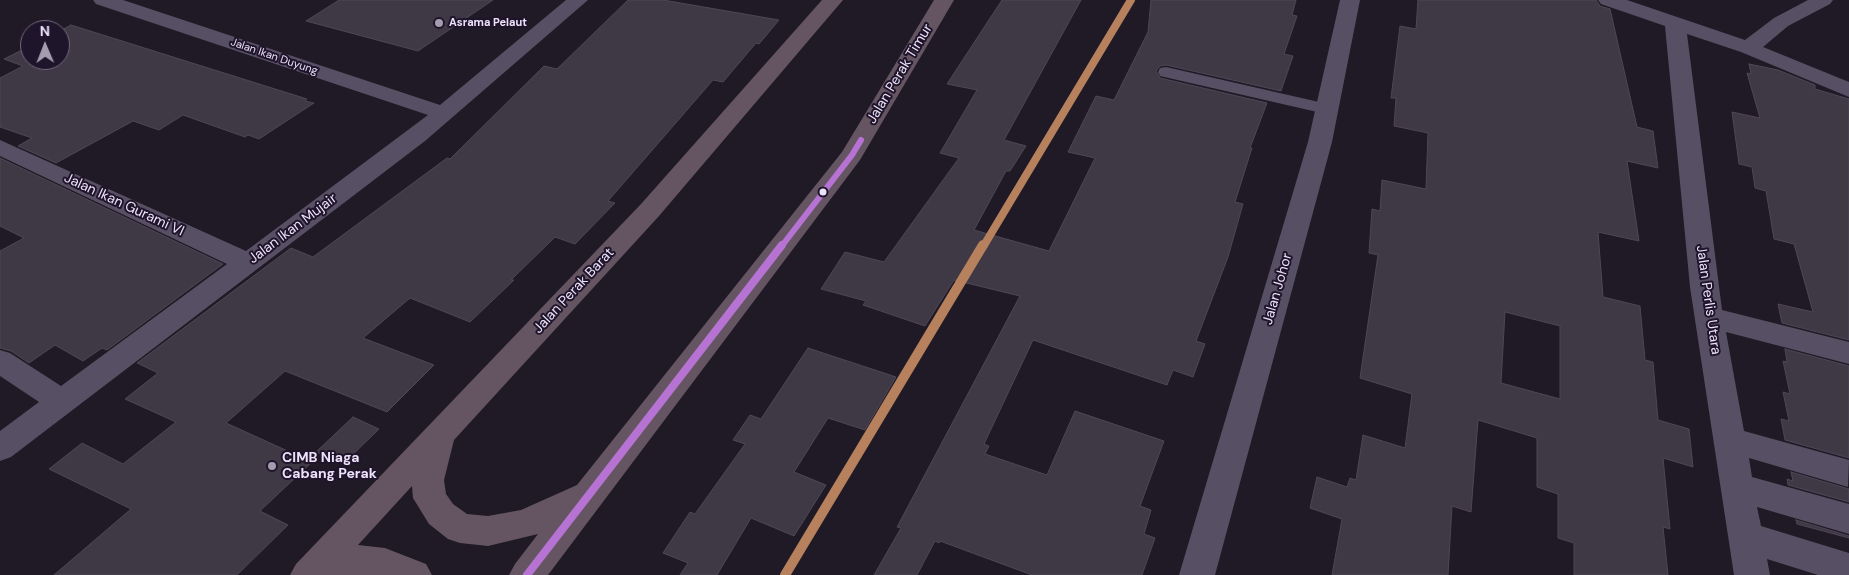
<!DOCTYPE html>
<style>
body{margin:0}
#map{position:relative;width:1849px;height:575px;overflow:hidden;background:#1f1a25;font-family:"DM Sans",sans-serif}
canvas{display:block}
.north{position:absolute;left:20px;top:20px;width:50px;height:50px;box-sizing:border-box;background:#1f152a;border:1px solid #71677e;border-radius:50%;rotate:359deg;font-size:14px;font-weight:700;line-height:20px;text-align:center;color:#ede2fb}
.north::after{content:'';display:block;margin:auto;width:18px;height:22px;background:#a59cb0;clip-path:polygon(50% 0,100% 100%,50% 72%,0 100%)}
</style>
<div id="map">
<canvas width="1849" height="575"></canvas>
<div class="north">N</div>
</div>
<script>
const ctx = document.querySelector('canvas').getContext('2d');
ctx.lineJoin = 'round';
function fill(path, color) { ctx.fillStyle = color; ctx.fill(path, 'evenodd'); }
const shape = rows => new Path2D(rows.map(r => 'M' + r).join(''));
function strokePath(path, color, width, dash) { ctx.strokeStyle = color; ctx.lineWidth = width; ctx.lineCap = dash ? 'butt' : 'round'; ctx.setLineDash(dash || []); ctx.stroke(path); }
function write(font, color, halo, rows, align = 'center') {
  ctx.font = font + ' "DM Sans",sans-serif'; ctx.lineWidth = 4; ctx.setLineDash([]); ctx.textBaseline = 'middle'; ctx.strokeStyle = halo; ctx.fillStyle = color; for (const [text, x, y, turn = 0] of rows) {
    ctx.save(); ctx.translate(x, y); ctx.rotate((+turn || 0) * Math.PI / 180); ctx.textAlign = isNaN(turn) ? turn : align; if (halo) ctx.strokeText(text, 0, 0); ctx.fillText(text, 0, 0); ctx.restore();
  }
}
const building = shape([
 [339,0,493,0,418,51,306,21,339,0],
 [628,0,663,0,779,20,759,44,756,43,723,82,713,80,608,201,615,203,575,244,555,237,511,280,514,280,470,322,410,298,363,338,434,365,387,412,285,371,226,423,312,462,260,511,288,525,237,575,54,575,131,509,49,469,82,443,123,464,176,422,125,399,158,373,137,363,291,248,313,257,447,158,450,159,544,66,557,69,628,0],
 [1002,0,1081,0,1004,140,1026,146,1010,171,1006,171,974,230,1049,251,1095,158,1068,152,1096,96,1114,100,1148,32,1151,0,1296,0,1292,15,1297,16,1284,54,1293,56,1281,91,1166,65,1160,66,1156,71,1160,78,1267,103,1250,148,1252,148,1235,202,1243,204,1228,257,1196,341,1205,344,1193,377,1173,370,1167,385,1033,340,984,444,989,446,985,454,1047,475,1075,411,1164,441,1140,506,1151,510,1144,534,1155,538,1142,575,1032,575,940,541,939,543,935,541,917,575,874,575,901,528,897,527,1020,296,954,280,925,326,863,305,866,301,821,289,845,252,884,262,959,158,940,153,977,90,947,84,1002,0],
 [1418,0,1596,0,1600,6,1610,9,1637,127,1653,131,1658,168,1627,161,1639,241,1598,232,1603,297,1640,306,1645,360,1653,362,1658,420,1689,429,1693,467,1663,458,1670,529,1663,527,1668,575,1574,575,1574,543,1558,538,1558,494,1537,487,1537,438,1478,420,1471,512,1452,506,1448,575,1332,575,1342,519,1310,508,1317,477,1347,487,1350,478,1356,480,1363,435,1405,448,1412,394,1360,378,1378,255,1369,253,1372,209,1380,211,1382,180,1426,189,1428,133,1394,126,1396,98,1391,98,1400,26,1416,29,1418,0],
 [1505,312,1560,326,1560,399,1501,383,1505,312],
 [71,25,307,99,305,101,314,103,259,139,248,135,245,137,183,115,159,130,133,121,56,163,18,146,32,138,0,127,0,78,23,66,4,59,30,46,30,60,60,60,60,31,71,25],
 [1749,64,1778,70,1815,85,1815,89,1849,99,1849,340,1782,323,1778,304,1813,312,1794,244,1774,239,1766,191,1755,188,1752,167,1739,164,1732,112,1760,118,1747,73,1751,74,1749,64],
 [0,158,223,264,107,350,102,348,83,361,55,345,29,363,11,351,0,348,0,251,24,238,0,226,0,158],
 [808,348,896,377,865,430,828,418,794,472,826,485,794,536,751,518,717,575,680,575,688,563,663,553,690,512,695,514,745,444,733,440,750,415,761,419,808,348],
 [1785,349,1849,366,1849,458,1785,440,1781,419,1789,421,1783,392,1790,394,1783,361,1787,362,1785,349],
 [353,417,379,429,343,464,316,452,353,417],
 [1791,472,1849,489,1849,502,1788,485,1787,479,1793,481,1791,472],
 [1796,520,1849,536,1849,538,1797,524,1796,520]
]);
fill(building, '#3f3946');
strokePath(building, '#4f4657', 1);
fill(shape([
 [1166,67,1332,105,1335,109,1332,113,1326,114,1160,76,1158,72,1160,68,1166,67]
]), '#575064');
fill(shape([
 [93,0,123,0,440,105,566,0,588,0,425,141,11,457,0,461,0,431,39,402,0,376,0,350,10,353,61,386,227,264,0,156,0,140,246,251,428,115,96,4,93,0],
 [1340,0,1360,0,1332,142,1215,575,1179,575,1308,142,1340,0],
 [1598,0,1627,0,1745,40,1774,18,1808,0,1833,0,1830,4,1788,26,1763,47,1849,82,1849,97,1741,52,1687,34,1722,310,1849,342,1849,364,1726,332,1744,431,1849,460,1848,487,1749,458,1752,477,1849,504,1849,534,1757,507,1761,526,1849,553,1849,575,1818,575,1767,559,1770,575,1734,575,1690,287,1665,26,1601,4,1598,0]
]), '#575064');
fill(shape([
 [822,0,843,0,659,216,454,440,444,480,446,494,453,504,467,514,488,516,521,510,577,485,842,152,934,0,954,0,860,160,548,575,509,575,515,564,538,534,488,546,460,543,448,539,429,524,413,498,412,486,358,545,385,548,426,564,432,575,290,575,296,564,641,204,822,0]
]), '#655562');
strokePath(shape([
 [781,247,852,155,861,140]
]), '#b673d3', 6);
strokePath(shape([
 [527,575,782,245]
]), '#b673d3', 8);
strokePath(shape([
 [983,247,1131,0]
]), '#b6815c', 8);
strokePath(shape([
 [785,575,983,245]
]), '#b6815c', 10);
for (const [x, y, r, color] of [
 [439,23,5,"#a59cb0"],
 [823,192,4.5,"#ede2fb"],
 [272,466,5,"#a59cb0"]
]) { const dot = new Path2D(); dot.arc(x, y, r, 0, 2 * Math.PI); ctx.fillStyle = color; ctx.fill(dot); strokePath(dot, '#1f152a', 2); }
write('bold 11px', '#ede2fb', '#1f152a', [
 ["Asrama Pelaut",449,23]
], 'left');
write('11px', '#ede2fb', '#1f152a', [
 ["Jalan Ikan Duyung",274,57,19]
]);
write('14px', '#ede2fb', '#1f152a', [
 ["Jalan Perak Timur",900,74,-59],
 ["Jalan Ikan Gurami VI",124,205,25],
 ["Jalan Ikan Mujair",293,229,-37],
 ["Jalan Johor",1278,289,-74],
 ["Jalan Perak Barat",574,291,-47],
 ["Jalan Perlis Utara",1708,300,82]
]);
write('bold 14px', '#ede2fb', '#1f152a', [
 ["CIMB Niaga",282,458],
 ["Cabang Perak",282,474]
], 'left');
</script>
